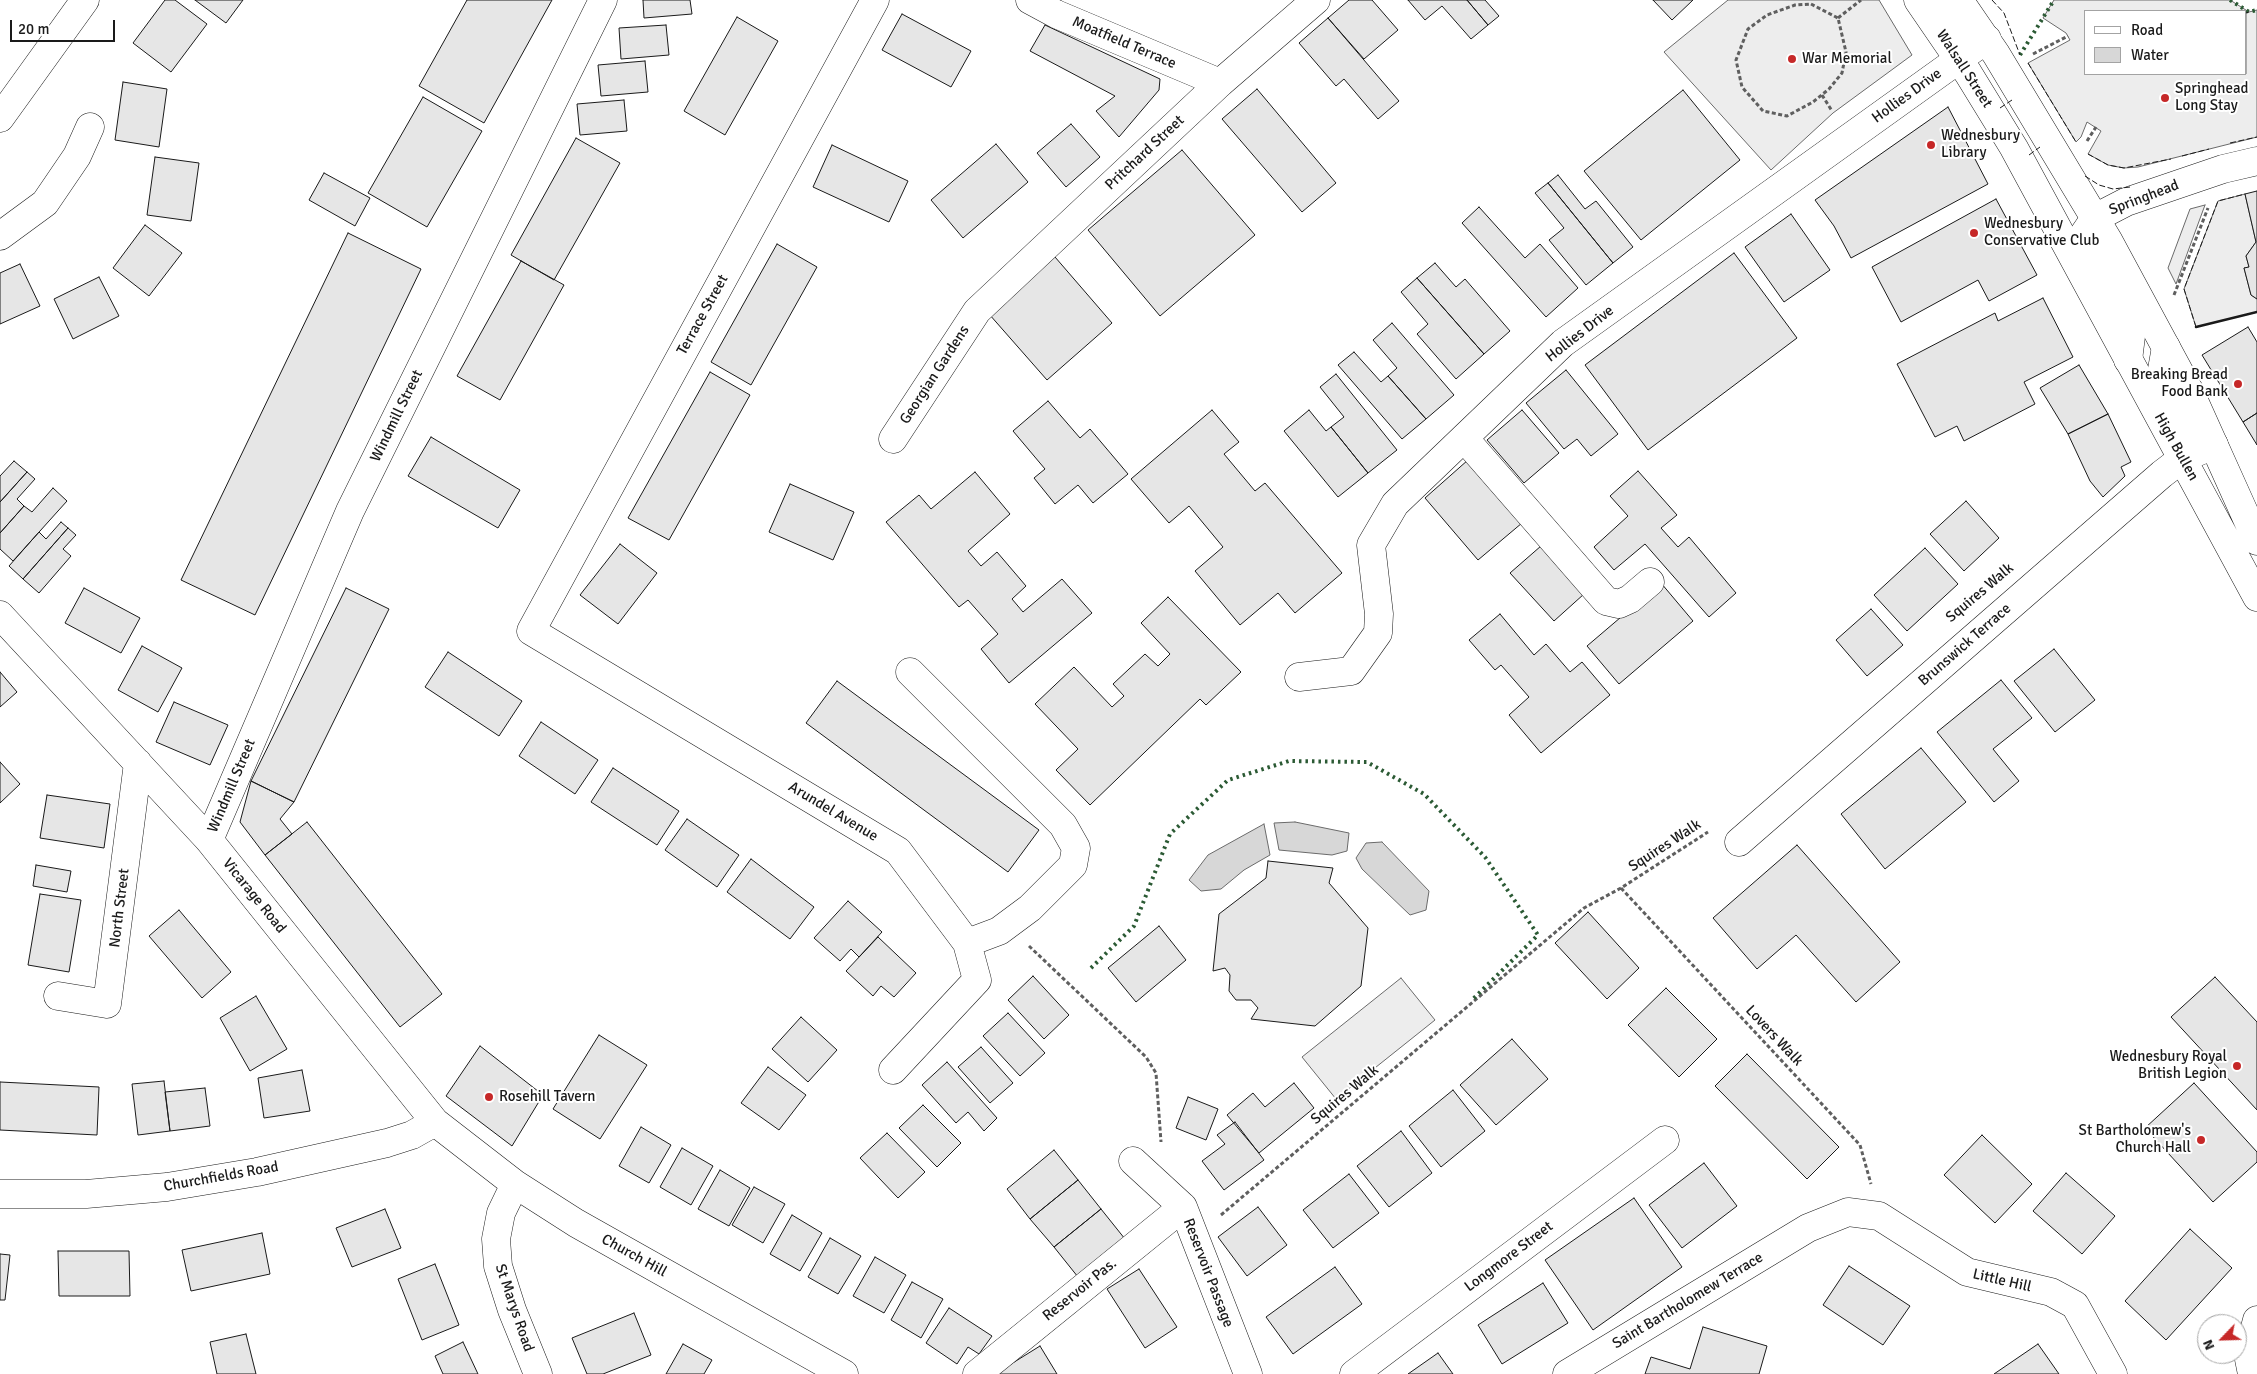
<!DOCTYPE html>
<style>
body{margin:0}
#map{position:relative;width:2257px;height:1374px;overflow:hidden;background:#fff;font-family:Signika,sans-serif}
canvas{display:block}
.legend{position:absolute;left:2084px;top:10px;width:162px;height:65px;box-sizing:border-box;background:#fff;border:1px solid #a3a3a3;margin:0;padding:6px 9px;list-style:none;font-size:15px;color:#1a1a1a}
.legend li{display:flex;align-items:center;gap:10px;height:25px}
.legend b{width:25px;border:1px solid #a3a3a3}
.north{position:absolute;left:2197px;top:1314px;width:50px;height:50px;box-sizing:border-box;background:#fff;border:1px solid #a3a3a3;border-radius:50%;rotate:246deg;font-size:14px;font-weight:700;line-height:20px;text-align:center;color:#1a1a1a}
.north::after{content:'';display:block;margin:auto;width:18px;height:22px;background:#c62828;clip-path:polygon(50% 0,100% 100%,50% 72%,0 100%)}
.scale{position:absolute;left:10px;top:20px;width:105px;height:22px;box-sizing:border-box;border:2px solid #1a1a1a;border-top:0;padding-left:6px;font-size:15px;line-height:18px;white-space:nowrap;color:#1a1a1a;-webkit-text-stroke:4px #fff;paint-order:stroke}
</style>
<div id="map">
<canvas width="2257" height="1374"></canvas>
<ul class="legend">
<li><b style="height:6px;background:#fff"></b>Road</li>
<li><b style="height:14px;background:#d7d7d7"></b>Water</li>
</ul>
<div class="north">N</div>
<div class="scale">20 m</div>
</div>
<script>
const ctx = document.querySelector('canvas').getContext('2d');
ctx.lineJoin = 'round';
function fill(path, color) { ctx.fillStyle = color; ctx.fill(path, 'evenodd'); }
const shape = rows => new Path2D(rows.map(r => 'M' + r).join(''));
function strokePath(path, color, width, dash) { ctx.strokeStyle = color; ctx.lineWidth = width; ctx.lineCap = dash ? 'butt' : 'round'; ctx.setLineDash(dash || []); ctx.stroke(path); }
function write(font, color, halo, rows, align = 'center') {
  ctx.font = font + ' Signika,sans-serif'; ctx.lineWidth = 4; ctx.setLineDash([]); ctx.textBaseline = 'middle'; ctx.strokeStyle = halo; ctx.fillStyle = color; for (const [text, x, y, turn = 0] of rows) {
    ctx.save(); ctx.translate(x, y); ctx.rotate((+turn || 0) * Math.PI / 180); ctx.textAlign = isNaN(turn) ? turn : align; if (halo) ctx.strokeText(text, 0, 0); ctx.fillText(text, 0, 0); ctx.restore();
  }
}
const built = shape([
 [1728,0,1879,0,1912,55,1833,113,1771,170,1664,52,1728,0],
 [2054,0,2230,0,2249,12,2257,10,2257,137,2138,167,2124,168,2108,165,2088,154,2101,131,2087,122,2081,137,2076,142,2028,63,2070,40,2066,33,2043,18,2054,0],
 [2086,11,2246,11,2246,74,2086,74,2086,11],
 [2245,194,2256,242,2246,256,2249,267,2244,268,2251,295,2257,299,2257,312,2196,327,2184,289,2218,201,2245,194],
 [2205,205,2176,284,2168,268,2190,209,2205,205],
 [1401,978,1435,1020,1336,1099,1302,1057,1401,978]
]);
fill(built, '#ededed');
strokePath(built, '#6a6a6a', 1);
const water = shape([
 [1295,822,1349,833,1347,851,1332,855,1279,850,1274,823,1295,822],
 [1264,824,1270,855,1244,870,1221,889,1201,891,1189,880,1208,855,1264,824],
 [1382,842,1429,891,1426,910,1410,915,1362,869,1356,858,1366,843,1382,842]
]);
fill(water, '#d7d7d7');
strokePath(water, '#6a6a6a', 1);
const building = shape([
 [165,0,175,0,207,24,171,72,133,43,165,0],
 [195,0,243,0,226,23,195,0],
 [467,0,552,0,484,123,419,86,467,0],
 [643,0,690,0,692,14,644,18,643,0],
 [1349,0,1372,0,1398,30,1364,59,1328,18,1349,0],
 [1408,0,1467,0,1488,25,1471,39,1442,6,1425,20,1408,0],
 [1467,0,1485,0,1499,16,1488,25,1467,0],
 [1653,0,1693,0,1672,20,1653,0],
 [902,14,971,51,951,87,882,50,902,14],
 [737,17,778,41,725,135,684,111,737,17],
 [1328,18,1399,101,1378,119,1344,79,1336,86,1299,43,1328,18],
 [666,25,669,55,621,59,619,28,666,25],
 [1045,25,1160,79,1159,90,1119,137,1096,111,1115,96,1030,51,1045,25],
 [645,61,648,92,601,96,598,65,645,61],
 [123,82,167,89,159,147,115,140,123,82],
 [1257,89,1336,183,1302,212,1222,119,1257,89],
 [1683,90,1740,160,1641,240,1584,171,1683,90],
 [423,97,482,131,427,227,368,193,423,97],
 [624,100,627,131,580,135,577,104,624,100],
 [1948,107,1988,184,1851,258,1834,226,1815,200,1948,107],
 [1071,124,1100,157,1066,187,1037,153,1071,124],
 [576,138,620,163,554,280,511,255,576,138],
 [996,144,1028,182,963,238,931,200,996,144],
 [832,145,908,181,889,222,813,187,832,145],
 [1182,150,1255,235,1160,316,1088,230,1182,150],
 [155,157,199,163,191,221,147,215,155,157],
 [324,173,370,198,355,226,309,200,324,173],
 [1558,175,1585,209,1596,201,1633,247,1613,263,1548,183,1558,175],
 [1548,183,1613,263,1586,285,1549,240,1564,228,1535,193,1548,183],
 [2257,191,2257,299,2251,295,2244,268,2249,267,2246,256,2256,242,2245,194,2257,191],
 [1996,199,2037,275,1989,301,1978,280,1901,322,1872,267,1996,199],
 [1479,207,1525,258,1540,244,1578,288,1546,317,1462,223,1479,207],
 [1791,214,1830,270,1784,302,1745,247,1791,214],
 [145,225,182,253,149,296,113,268,145,225],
 [348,233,421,269,255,615,181,580,348,233],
 [777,244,817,267,751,385,711,362,777,244],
 [1734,253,1797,338,1648,450,1585,365,1734,253],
 [1055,257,1112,323,1047,380,989,314,1055,257],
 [521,261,564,285,500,400,457,376,521,261],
 [1435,263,1456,287,1465,279,1510,331,1484,354,1417,278,1435,263],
 [20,264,40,306,0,324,0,273,20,264],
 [99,277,119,316,73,339,54,299,99,277],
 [1417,278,1484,354,1456,379,1417,334,1428,324,1401,292,1417,278],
 [2043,298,2073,357,2024,382,2035,404,1964,441,1957,426,1935,437,1897,364,1995,313,1998,321,2043,298],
 [1392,323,1454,395,1426,419,1388,376,1397,368,1373,340,1392,323],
 [2248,327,2257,342,2257,413,2243,422,2202,355,2248,327],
 [1354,352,1381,382,1388,376,1426,419,1402,439,1338,365,1354,352],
 [2079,365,2108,414,2068,434,2040,388,2079,365],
 [1566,370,1618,434,1591,456,1577,439,1564,449,1526,403,1566,370],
 [710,372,750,395,669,540,628,518,710,372],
 [1336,374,1397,450,1368,473,1331,427,1344,417,1320,387,1336,374],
 [1048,401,1080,438,1090,429,1128,474,1093,503,1078,485,1055,504,1034,478,1045,469,1013,431,1048,401],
 [1212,410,1239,442,1224,454,1255,491,1265,483,1342,573,1295,613,1278,593,1240,625,1195,571,1223,547,1189,506,1169,523,1131,479,1212,410],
 [1309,410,1326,431,1331,427,1368,473,1338,497,1284,431,1309,410],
 [1522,410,1559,453,1524,483,1487,440,1522,410],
 [2257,413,2257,445,2243,422,2257,413],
 [2108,414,2131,462,2121,467,2125,476,2103,497,2090,481,2068,434,2108,414],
 [431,437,520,490,498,528,408,476,431,437],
 [1468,460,1522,523,1478,560,1425,498,1468,460],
 [14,461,27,472,0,502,0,476,14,461],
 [1638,471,1677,515,1661,528,1678,547,1689,537,1736,593,1709,617,1645,544,1614,570,1594,547,1628,516,1610,496,1638,471],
 [27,472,35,479,17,499,24,506,0,533,0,502,27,472],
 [975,472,1010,514,968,551,981,566,997,552,1026,586,1012,599,1023,612,1062,579,1092,613,1009,683,981,649,998,634,968,600,959,607,886,522,919,495,931,509,975,472],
 [790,484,854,512,833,560,769,532,790,484],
 [53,488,67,501,13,561,0,549,0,533,24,506,32,512,53,488],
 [1966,501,1999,538,1964,571,1930,534,1966,501],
 [61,522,68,528,23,579,9,566,39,532,46,539,61,522],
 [68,528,76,535,63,549,71,556,39,593,23,579,68,528],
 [620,544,657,573,618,624,580,595,620,544],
 [1541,546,1584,594,1554,621,1510,573,1541,546],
 [1925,548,1958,584,1907,631,1874,595,1925,548],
 [1661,583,1693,621,1619,684,1587,646,1661,583],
 [84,588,140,618,121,653,65,623,84,588],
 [346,588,389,609,294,802,251,781,346,588],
 [1168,597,1241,672,1206,705,1200,699,1090,805,1056,770,1078,749,1035,704,1074,667,1112,707,1124,696,1113,684,1145,654,1158,666,1170,654,1141,623,1168,597],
 [1871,609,1903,645,1867,676,1836,640,1871,609],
 [1500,614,1534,655,1546,644,1570,672,1582,662,1610,695,1541,753,1509,715,1529,697,1501,665,1495,670,1469,640,1500,614],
 [142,646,182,668,158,712,118,690,142,646],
 [2054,649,2095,700,2055,732,2014,681,2054,649],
 [448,652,522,701,499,736,425,687,448,652],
 [0,672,17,692,0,707,0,672],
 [2001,680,2032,718,1993,749,2019,781,1994,802,1937,732,2001,680],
 [837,681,1039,830,1008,872,806,723,837,681],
 [174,702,228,725,210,765,156,742,174,702],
 [541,722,598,760,575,794,519,756,541,722],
 [1921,748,1966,802,1885,869,1841,814,1921,748],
 [0,762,20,784,0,803,0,762],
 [613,768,679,811,657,845,591,802,613,768],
 [251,781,294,802,280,819,292,834,265,855,240,822,251,781],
 [47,795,110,804,104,848,40,838,47,795],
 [687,819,739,855,717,887,665,850,687,819],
 [307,822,442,994,400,1027,265,855,307,822],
 [1797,845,1900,962,1856,1002,1796,935,1757,969,1713,918,1797,845],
 [751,859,814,907,790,939,727,892,751,859],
 [1268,861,1333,868,1329,883,1368,928,1361,986,1315,1026,1251,1019,1258,1008,1251,1000,1236,1000,1229,991,1230,975,1225,968,1213,971,1219,914,1266,878,1268,861],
 [36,865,71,871,67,892,33,886,36,865],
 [40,894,81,900,69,972,28,965,40,894],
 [848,901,882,932,859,957,851,949,840,961,814,938,848,901],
 [179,910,231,972,202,998,149,936,179,910],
 [1588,912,1639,968,1607,999,1555,943,1588,912],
 [1159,926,1186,960,1136,1002,1108,968,1159,926],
 [878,937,916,973,894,997,881,986,873,996,846,971,878,937],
 [1033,976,1069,1015,1044,1039,1008,1000,1033,976],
 [2215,977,2257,1022,2257,1110,2171,1017,2215,977],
 [1666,988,1717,1039,1679,1077,1628,1025,1666,988],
 [256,996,287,1049,250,1071,220,1018,256,996],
 [1008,1013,1045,1053,1020,1076,983,1036,1008,1013],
 [801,1017,837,1050,808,1082,772,1049,801,1017],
 [599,1035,647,1065,600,1139,553,1109,599,1035],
 [1512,1039,1548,1079,1496,1125,1460,1085,1512,1039],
 [480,1046,543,1095,512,1146,446,1096,480,1046],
 [981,1047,1013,1083,990,1103,958,1067,981,1047],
 [1747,1054,1839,1147,1807,1179,1715,1086,1747,1054],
 [947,1062,997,1118,984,1131,968,1112,956,1123,922,1085,947,1062],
 [768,1067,806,1095,779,1130,741,1103,768,1067],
 [302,1070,310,1111,264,1118,258,1078,302,1070],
 [164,1081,170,1131,138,1135,132,1084,164,1081],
 [0,1082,99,1087,97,1135,0,1130,0,1082],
 [1294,1083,1314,1108,1259,1153,1227,1115,1253,1093,1265,1107,1294,1083],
 [2194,1083,2257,1152,2257,1162,2213,1202,2145,1128,2194,1083],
 [205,1088,210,1126,170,1131,165,1092,205,1088],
 [1453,1090,1485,1131,1441,1167,1409,1126,1453,1090],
 [1188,1097,1218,1109,1206,1140,1176,1128,1188,1097],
 [923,1105,961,1143,937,1167,899,1128,923,1105],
 [1235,1122,1264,1160,1224,1190,1202,1161,1225,1144,1217,1135,1235,1122],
 [641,1127,671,1145,649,1183,619,1166,641,1127],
 [1401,1131,1432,1173,1389,1207,1357,1166,1401,1131],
 [887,1133,925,1172,898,1198,860,1158,887,1133],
 [1982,1135,2032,1184,1995,1223,1944,1175,1982,1135],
 [682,1148,713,1166,691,1205,660,1187,682,1148],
 [1054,1150,1078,1180,1030,1219,1007,1189,1054,1150],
 [1704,1163,1737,1206,1682,1248,1649,1205,1704,1163],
 [720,1170,750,1188,729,1226,698,1209,720,1170],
 [2066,1173,2115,1216,2082,1254,2033,1211,2066,1173],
 [1349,1174,1379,1213,1333,1248,1303,1210,1349,1174],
 [1078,1180,1101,1209,1054,1247,1030,1219,1078,1180],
 [754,1187,785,1204,763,1243,732,1225,754,1187],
 [1634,1198,1682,1267,1593,1330,1545,1260,1634,1198],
 [1258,1207,1287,1245,1247,1276,1218,1237,1258,1207],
 [385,1209,401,1248,352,1267,336,1228,385,1209],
 [1101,1209,1125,1239,1078,1277,1054,1247,1101,1209],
 [792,1215,822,1233,800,1271,770,1254,792,1215],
 [2190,1229,2232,1268,2166,1340,2125,1301,2190,1229],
 [262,1233,270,1274,191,1291,182,1250,262,1233],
 [830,1238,861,1256,838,1294,808,1277,830,1238],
 [58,1251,129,1251,130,1296,59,1296,58,1251],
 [0,1254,10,1255,5,1300,0,1300,0,1254],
 [875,1257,906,1275,884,1313,853,1296,875,1257],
 [435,1264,459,1325,422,1340,398,1279,435,1264],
 [1849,1266,1910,1306,1883,1345,1823,1305,1849,1266],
 [1335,1267,1362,1304,1293,1354,1266,1317,1335,1267],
 [1139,1269,1177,1327,1145,1348,1107,1289,1139,1269],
 [912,1282,943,1299,921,1338,891,1320,912,1282],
 [1543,1283,1568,1323,1502,1364,1478,1325,1543,1283],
 [949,1308,992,1336,979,1354,968,1347,957,1364,926,1343,949,1308],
 [634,1313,651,1355,603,1374,587,1374,572,1338,634,1313],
 [1703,1327,1767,1346,1759,1374,1645,1374,1651,1357,1690,1369,1703,1327],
 [246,1334,256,1374,217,1374,210,1342,246,1334],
 [463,1342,478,1374,443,1374,435,1356,463,1342],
 [683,1344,712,1360,704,1374,666,1374,683,1344],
 [2038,1344,2059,1374,1994,1374,2038,1344],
 [1040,1346,1057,1374,995,1374,1040,1346],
 [1438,1353,1453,1374,1408,1374,1438,1353]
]);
fill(building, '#e6e6e6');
strokePath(building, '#1a1a1a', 1);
const minor = shape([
 [875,0,531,631,898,851,967,943,977,980,893,1070],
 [1030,0,1056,14,1220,83],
 [1940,0,1973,49],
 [0,118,85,0],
 [0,236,45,203,77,156,90,127],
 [2166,347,2160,381,2195,453],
 [2128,360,2132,328,2084,234,2095,218,2126,202,2223,169,2257,161],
 [1464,438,1606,601,1619,604,1630,599,1650,582],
 [893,439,977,311,1220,83,1316,0],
 [0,615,209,840,435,1122,515,1184,576,1223,844,1374],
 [910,672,1063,825,1076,848,1073,865,1030,908,999,931,967,943],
 [1299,677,1351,671,1378,633,1379,614,1371,545,1395,504,1563,343,1987,39],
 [209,840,350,511,603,0],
 [1739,842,2162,474,2183,458,2214,445],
 [58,996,107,1004,138,763],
 [1133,1161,1183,1207,1248,1374],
 [515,1184,501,1213,496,1239,498,1266,512,1310,538,1374],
 [0,1194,86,1194,167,1187,257,1172,387,1143,412,1135,435,1122],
 [977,1374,1183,1207],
 [1354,1374,1665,1140],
 [1567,1374,1808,1228,1848,1212,1879,1216,1967,1272,2051,1292,2075,1305,2113,1374],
 [2252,1374,2248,1354,2257,1320]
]);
const highway = shape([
 [1918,0,1968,73,2014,148,2257,597],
 [1959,0,1996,54,2108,240,2190,392,2257,541]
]);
strokePath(minor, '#1a1a1a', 29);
strokePath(highway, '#1a1a1a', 29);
strokePath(shape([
 [1811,4,1838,18,1846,52,1842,73,1829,89,1813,102,1787,116,1763,111,1742,87,1736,60,1748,29,1767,15,1795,5,1811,4],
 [1838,18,1861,0],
 [2033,54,2068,36],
 [1822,95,1832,111],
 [2087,141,2096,127],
 [2174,295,2208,208],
 [1621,888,1860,1145,1871,1184],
 [1029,946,1146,1057,1156,1073,1161,1142],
 [1221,1215,1584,908,1621,888,1708,832]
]), '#5f5f5f', 3, [4, 2.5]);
strokePath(minor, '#fff', 28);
strokePath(highway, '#fff', 28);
strokePath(shape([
 [2230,0,2249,12,2257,10],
 [2020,55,2054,0],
 [1091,968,1134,926,1170,834,1228,780,1289,761,1367,762,1424,794,1485,857,1538,935,1473,999]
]), '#2b5a34', 4, [2.5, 4]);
strokePath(shape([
 [1992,0,2004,13,2020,55],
 [2246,13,2249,12],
 [2028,63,2076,142],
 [2000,108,2012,100],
 [2230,143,2257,137],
 [2088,154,2108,165,2124,168,2171,159],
 [2029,155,2040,147],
 [2182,156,2209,149],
 [2085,176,2099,185,2113,189,2130,187],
 [2196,327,2184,289,2218,201,2245,194]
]), '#1a1a1a', 1, [6, 2.5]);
strokePath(shape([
 [2196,327,2257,312]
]), '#1a1a1a', 2.5);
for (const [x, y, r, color] of [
 [1792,59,5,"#c62828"],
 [2165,98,5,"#c62828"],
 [1931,145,5,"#c62828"],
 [1974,233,5,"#c62828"],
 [2238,384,5,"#c62828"],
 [2237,1066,5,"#c62828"],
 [489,1097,5,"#c62828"],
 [2201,1140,5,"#c62828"]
]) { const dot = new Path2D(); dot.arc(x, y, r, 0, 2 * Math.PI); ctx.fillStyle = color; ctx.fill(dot); strokePath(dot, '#fff', 2); }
write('15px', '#1a1a1a', '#fff', [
 ["Moatfield Terrace",1124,43,23],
 ["Walsall Street",1964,69,57],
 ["Hollies Drive",1907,96,-36],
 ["Pritchard Street",1145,153,-43],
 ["Springhead",2144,198,-21],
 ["Terrace Street",703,315,-61],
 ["Hollies Drive",1580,334,-38],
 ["Georgian Gardens",935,375,-57],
 ["Windmill Street",397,416,-64],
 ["High Bullen",2176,447,61],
 ["Squires Walk",1980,593,-40],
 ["Brunswick Terrace",1965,645,-41],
 ["Windmill Street",232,786,-67],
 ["Arundel Avenue",833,812,31],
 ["Squires Walk",1665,846,-33],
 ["Vicarage Road",254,896,51],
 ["North Street",120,908,-83],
 ["Lovers Walk",1774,1036,47],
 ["Squires Walk",1345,1095,-40],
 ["Churchfields Road",221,1177,-10],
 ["Church Hill",634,1256,29],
 ["Longmore Street",1509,1257,-37],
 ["Reservoir Passage",1208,1273,69],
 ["Little Hill",2002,1281,13],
 ["Reservoir Pas.",1080,1290,-39],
 ["Saint Bartholomew Terrace",1688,1301,-31],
 ["St Marys Road",514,1308,71]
]);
write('15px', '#1a1a1a', '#fff', [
 ["War Memorial",1802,59],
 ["Springhead",2175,89],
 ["Long Stay",2175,106],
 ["Wednesbury",1941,136],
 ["Library",1941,153],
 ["Wednesbury",1984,224],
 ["Conservative Club",1984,241],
 ["Breaking Bread",2228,375,"right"],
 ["Food Bank",2228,392,"right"],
 ["Wednesbury Royal",2227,1057,"right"],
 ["British Legion",2227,1074,"right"],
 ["Rosehill Tavern",499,1097],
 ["St Bartholomew's",2191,1131,"right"],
 ["Church Hall",2191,1148,"right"]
], 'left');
</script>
